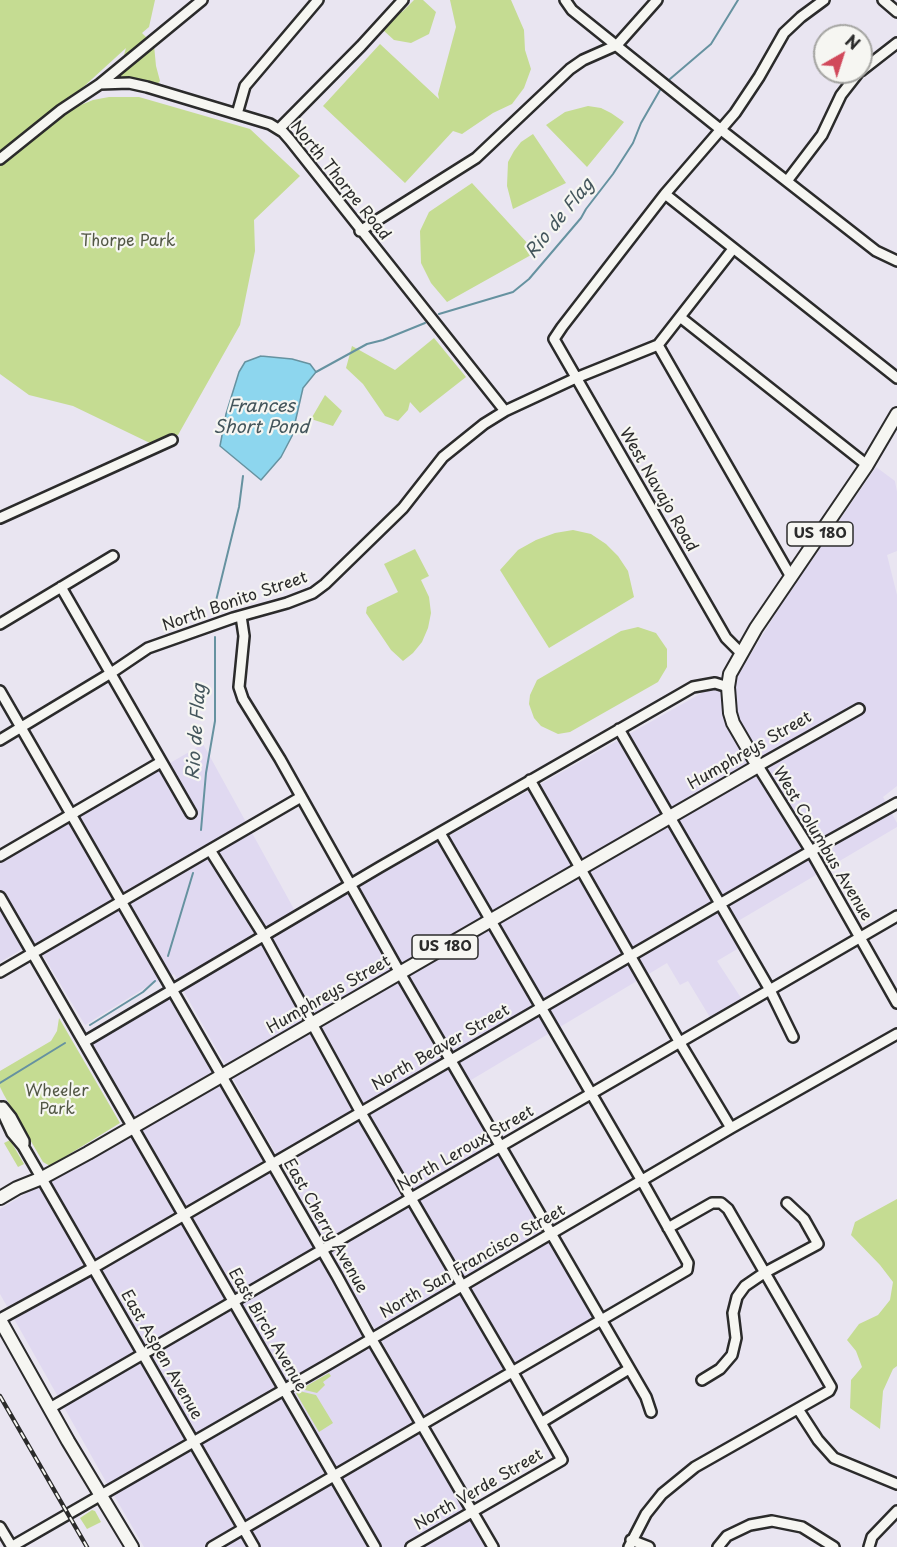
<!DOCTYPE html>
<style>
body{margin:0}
#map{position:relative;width:897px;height:1547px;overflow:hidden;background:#e9e5f1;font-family:"Playpen Sans",sans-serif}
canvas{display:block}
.north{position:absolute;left:813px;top:24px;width:60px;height:60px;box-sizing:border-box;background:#f6f6f2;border:2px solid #a5a5a2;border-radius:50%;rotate:39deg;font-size:16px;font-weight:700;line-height:24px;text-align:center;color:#2b2b2b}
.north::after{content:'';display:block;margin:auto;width:21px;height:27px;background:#d1495b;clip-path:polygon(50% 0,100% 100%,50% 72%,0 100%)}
</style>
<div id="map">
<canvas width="897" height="1547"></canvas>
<div class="north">N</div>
</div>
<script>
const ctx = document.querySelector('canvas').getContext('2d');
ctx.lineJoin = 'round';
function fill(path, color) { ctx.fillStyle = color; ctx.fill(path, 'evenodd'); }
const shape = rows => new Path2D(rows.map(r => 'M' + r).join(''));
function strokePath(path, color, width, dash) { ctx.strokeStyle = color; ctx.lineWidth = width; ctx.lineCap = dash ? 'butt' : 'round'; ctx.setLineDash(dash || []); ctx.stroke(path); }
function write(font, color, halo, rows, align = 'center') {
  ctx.font = font + ' "Playpen Sans",sans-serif'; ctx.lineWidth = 4.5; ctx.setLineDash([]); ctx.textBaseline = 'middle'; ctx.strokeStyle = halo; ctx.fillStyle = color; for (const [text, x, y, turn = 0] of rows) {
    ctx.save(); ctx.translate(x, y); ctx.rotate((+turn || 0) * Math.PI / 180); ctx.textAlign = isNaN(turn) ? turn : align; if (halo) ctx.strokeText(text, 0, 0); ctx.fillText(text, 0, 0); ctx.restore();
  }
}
fill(shape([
 [876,467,895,481,897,492,897,551,887,555,897,595,897,786,883,797,897,823,897,827,728,927,739,948,717,961,743,1001,711,1019,688,981,680,985,667,963,461,1086,595,1318,424,1416,174,974,148,986,85,1025,35,942,0,962,0,861,203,744,300,920,730,677,743,667,779,608],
 [168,997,488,1547,144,1547,105,1480,0,1294,0,1209,136,1128,93,1043]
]), '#e0d9f1');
fill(shape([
 [0,0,155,0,149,27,142,33,154,45,156,66,160,81,151,92,137,87,118,76,126,48,0,163],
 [414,0,423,0,436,12,429,34,411,43,394,40,383,30,382,14,402,12],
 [450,0,511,0,524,30,525,50,531,69,524,88,512,104,493,113,462,134,453,131,405,183,323,106,380,44,439,99,438,94,456,27],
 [109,97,139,97,250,129,300,176,254,220,255,251,240,325,178,435,154,445,73,406,29,395,0,374,0,166,71,109,93,100],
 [588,106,601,108,611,113,624,122,587,167,546,125,565,112],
 [533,134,566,183,513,209,507,186,508,162,514,151,521,142],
 [472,183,530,246,531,255,447,302,431,283,421,263,420,231,429,212],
 [434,338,466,377,420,413,410,402,408,410,398,421,385,416,363,384,346,368,352,346,395,370],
 [325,395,342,411,333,426,311,419],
 [573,530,591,534,606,544,618,556,628,571,634,597,549,648,500,570,518,550,536,540,555,533],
 [415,549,429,576,421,580,429,597,431,613,428,628,422,642,413,653,403,661,391,650,366,613,367,607,398,592,384,564],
 [638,627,656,633,667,649,667,667,658,682,570,732,558,734,541,726,534,718,529,704,530,695,537,680,621,631],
 [59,1018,120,1123,50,1166,43,1162,4,1095,0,1087,0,1071,51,1041,57,1031],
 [10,1140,24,1164,18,1167,4,1143],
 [897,1199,897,1366,893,1369,883,1391,880,1429,850,1408,851,1380,862,1367,856,1351,847,1340,859,1324,878,1315,890,1300,893,1282,880,1265,851,1235,855,1222],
 [329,1373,331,1376,323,1382,325,1385,317,1393,301,1389],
 [299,1391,316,1395,333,1423,319,1432,296,1393],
 [92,1510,95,1511,101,1522,87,1529,80,1518]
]), '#c5dc92');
const water = shape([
 [261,356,292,359,310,364,316,372,303,388,292,436,281,457,261,480,220,446,226,414,239,372,245,362,261,356]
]);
fill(water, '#8dd6ee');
strokePath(water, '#6692a0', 1.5);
strokePath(shape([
 [670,79,711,44,738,0],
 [439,314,513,292,529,279,581,218,586,209,613,174,633,143,641,123,660,90],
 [316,372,367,344,383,340,425,323],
 [213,613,239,507,243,476],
 [201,830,206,773,215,721,215,637],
 [168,956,193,873],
 [90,1025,143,992,155,981],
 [0,1083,65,1043]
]), '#6692a0', 2);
const minor = shape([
 [565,0,572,10,720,129,876,251,897,261],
 [883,0,897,12],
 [861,71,897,43],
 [100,84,202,0],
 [237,114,245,86,318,0],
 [279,129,361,46,403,0],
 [0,159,61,110,100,84,129,83,147,87,270,124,283,132,290,140,505,411],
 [787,181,822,135,841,95,859,72],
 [665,194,897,378],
 [360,231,476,158,570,69,583,60,617,45,657,0],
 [680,317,867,465],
 [658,345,791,577],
 [0,518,172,440],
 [61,587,191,813],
 [241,616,244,636,239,687,243,699,280,759,400,973,646,1397,651,1412],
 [0,624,113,556],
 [741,653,726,638,554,339,562,327,665,194,735,113,759,77,784,33,801,17,824,0],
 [0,691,337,1276,367,1331,493,1547],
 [859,709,758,766,811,851,897,1003],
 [619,729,770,990,793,1037],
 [0,740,111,673,148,648,233,618,287,603,313,593,325,584,403,508,443,457,484,424,505,411,576,378,658,345,733,249],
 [530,780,680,1043,731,1128],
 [210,850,264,936,360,1111,512,1371,562,1460,411,1547],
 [0,856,161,762],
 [0,897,375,1547],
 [0,972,301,797],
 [84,1042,380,867,693,687,715,683,728,687],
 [0,1107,12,1133,23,1146,254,1547],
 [3,1107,11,1117,24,1141,24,1144],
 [0,1319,93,1268,811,851,897,803],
 [702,1380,720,1369,732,1355,736,1338,733,1313,737,1297,745,1286,764,1273,818,1244,804,1219,787,1203],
 [50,1408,897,916],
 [798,1409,818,1440,834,1458,897,1484],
 [542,1422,629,1369],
 [0,1527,12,1547],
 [631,1540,649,1547],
 [11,1547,327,1365,731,1128,897,1034],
 [212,1547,687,1270,688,1263,642,1181,440,833],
 [629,1547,646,1514,662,1494,695,1467,829,1391,831,1387,728,1209,721,1203,712,1203,668,1228],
 [718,1547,727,1536,750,1525,772,1521,802,1527,834,1547],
 [869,1547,872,1537,897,1511]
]);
const major = shape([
 [0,1198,17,1188,42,1178,88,1153,758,766,733,723,730,713,728,687,730,674,756,628,867,465,897,414],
 [0,1320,68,1441,132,1547]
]);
strokePath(minor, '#2b2b2b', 14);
strokePath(major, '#2b2b2b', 16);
strokePath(minor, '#f6f6f2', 9);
strokePath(major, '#f6f6f2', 12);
const rail = shape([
 [0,1396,87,1547]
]);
strokePath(rail, '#2b2b2b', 4.5);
strokePath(rail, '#f6f6f2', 2, [7]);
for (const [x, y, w] of [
 [820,534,66],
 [445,947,66]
]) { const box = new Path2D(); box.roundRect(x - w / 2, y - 12, w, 24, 4.5); ctx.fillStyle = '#f6f6f2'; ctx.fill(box); strokePath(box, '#2b2b2b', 1.5); }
write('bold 15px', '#2b2b2b', null, [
 ["US 180",820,534],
 ["US 180",445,947]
]);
write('16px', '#2b2b2b', '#f6f6f2', [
 ["North Thorpe Road",340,181,51],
 ["West Navajo Road",658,490,60],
 ["North Bonito Street",235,602,-19],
 ["Humphreys Street",750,751,-30],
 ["West Columbus Avenue",822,844,59],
 ["Humphreys Street",329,995,-30],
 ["North Beaver Street",441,1048,-30],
 ["North Leroux Street",466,1149,-30],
 ["East Cherry Avenue",325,1226,60],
 ["North San Francisco Street",473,1262,-30],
 ["East Birch Avenue",267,1330,60],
 ["East Aspen Avenue",161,1355,60],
 ["North Verde Street",479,1490,-30]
]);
write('16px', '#525745', '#f6f6f2', [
 ["Thorpe Park",128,242],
 ["Wheeler",57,1092],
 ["Park",57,1110]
]);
write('italic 18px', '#44565c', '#f6f6f2', [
 ["Rio de Flag",560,219,-51],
 ["Frances",261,407],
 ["Short Pond",261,428],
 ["Rio de Flag",197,732,-86]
]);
</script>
